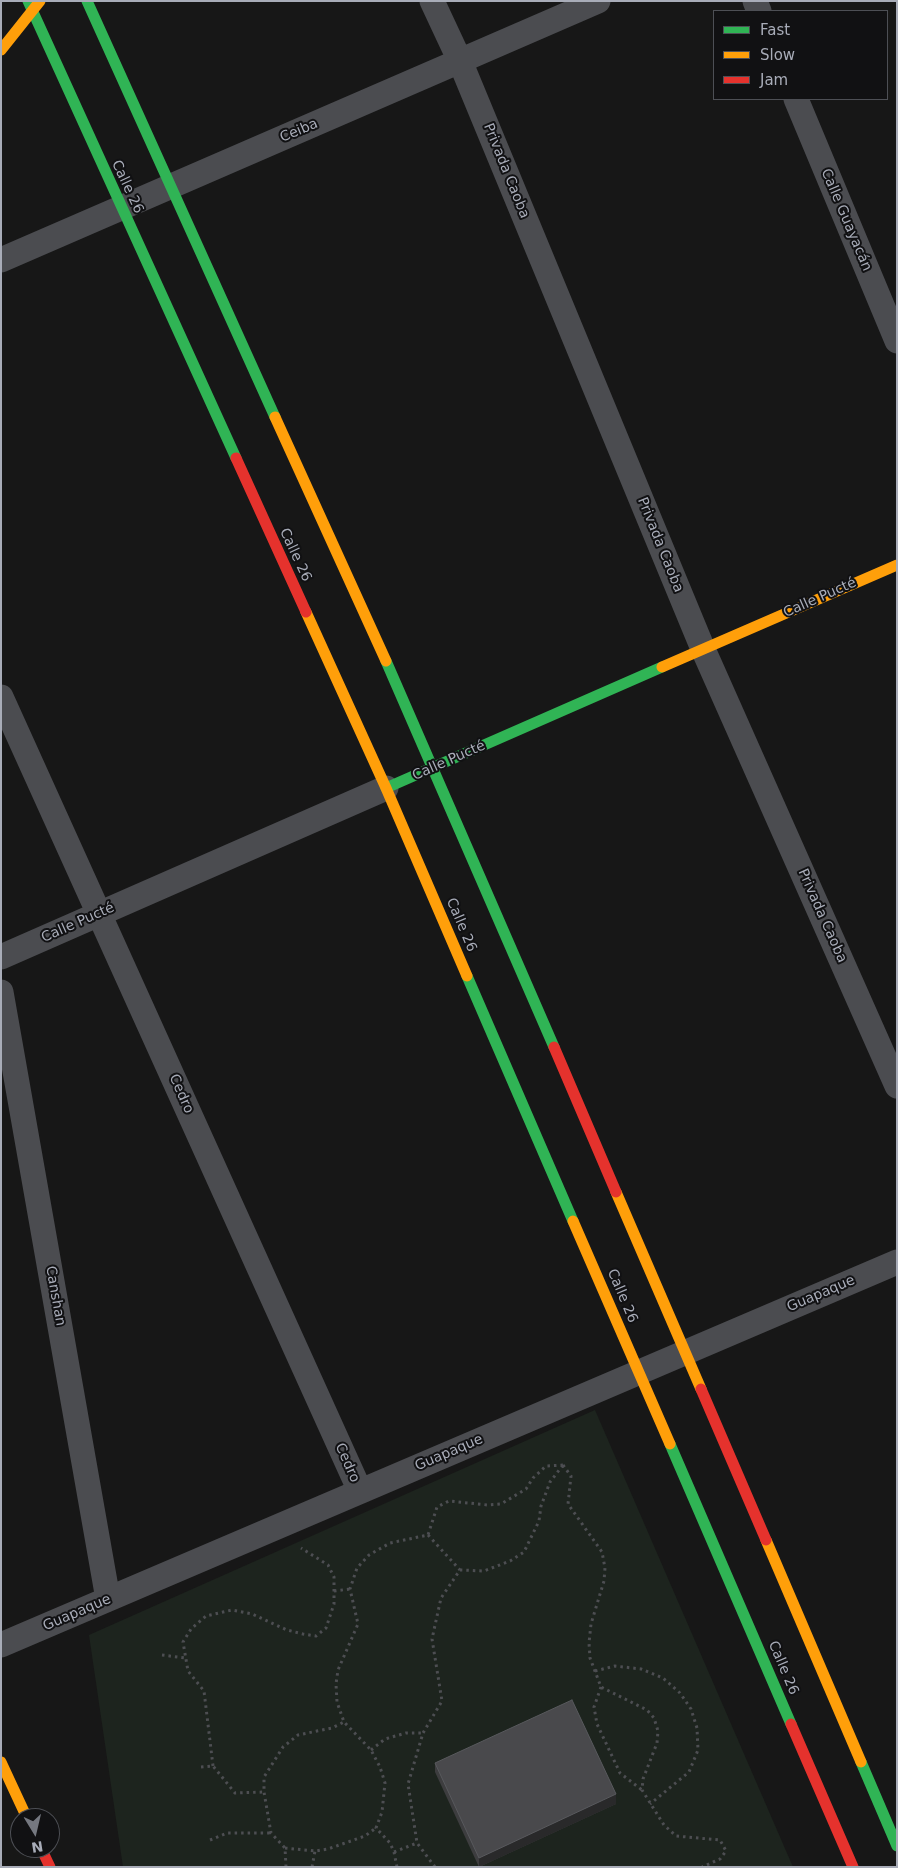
<!DOCTYPE html>
<meta charset="utf-8">
<style>
body{margin:0}
#map{position:relative;width:898px;height:1868px;overflow:hidden;background:#171717;font-family:"DejaVu Sans",sans-serif}
canvas{display:block}
.frame{position:absolute;inset:0;border:2px solid #a8acb8;pointer-events:none}
.legend{position:absolute;left:713px;top:10px;width:175px;height:90px;box-sizing:border-box;background:#111113;border:1px solid #4d4f55;margin:0;padding:6px 9px;list-style:none;font-size:15px;color:#a8acb8}
.legend li{display:flex;align-items:center;gap:10px;height:25px}
.legend b{width:25px;border:1px solid #4d4f55}
.north{position:absolute;left:10px;top:1808px;width:50px;height:50px;box-sizing:border-box;background:#111113;border:1px solid #4d4f55;border-radius:50%;rotate:171deg;font-size:14px;font-weight:700;line-height:20px;text-align:center;color:#a8acb8}
.north::after{content:'';display:block;margin:auto;width:18px;height:22px;background:#757880;clip-path:polygon(50% 0,100% 100%,50% 72%,0 100%)}
</style>
<div id="map">
<canvas width="898" height="1868"></canvas>
<div class="frame"></div>
<ul class="legend">
<li><b style="height:6px;background:#30b455"></b>Fast</li>
<li><b style="height:6px;background:#ff9f0a"></b>Slow</li>
<li><b style="height:6px;background:#e5322d"></b>Jam</li>
</ul>
<div class="north">N</div>
</div>
<script>
const ctx = document.querySelector('canvas').getContext('2d');
ctx.lineJoin = 'round';
function fill(path, color) { ctx.fillStyle = color; ctx.fill(path, 'evenodd'); }
const shape = rows => new Path2D(rows.map(r => 'M' + r).join(''));
function strokePath(path, color, width, dash) { ctx.strokeStyle = color; ctx.lineWidth = width; ctx.lineCap = dash ? 'butt' : 'round'; ctx.setLineDash(dash || []); ctx.stroke(path); }
function write(font, color, halo, rows, align = 'center') {
  ctx.font = font + ' "DejaVu Sans",sans-serif'; ctx.lineWidth = 4; ctx.setLineDash([]); ctx.textBaseline = 'middle'; ctx.strokeStyle = halo; ctx.fillStyle = color; for (const [text, x, y, turn = 0] of rows) {
    ctx.save(); ctx.translate(x, y); ctx.rotate((+turn || 0) * Math.PI / 180); ctx.textAlign = isNaN(turn) ? turn : align; if (halo) ctx.strokeText(text, 0, 0); ctx.fillText(text, 0, 0); ctx.restore();
  }
}
fill(shape([
 [595,1410,793,1867,123,1867,89,1635]
]), '#1d241e');
strokePath(shape([
 [563,1465,571,1476,568,1504,602,1552,605,1568,604,1581,591,1624,589,1643,590,1658,601,1687,647,1710,654,1718,658,1731,657,1743,643,1779,642,1790,664,1825,676,1836,720,1840,726,1851,720,1859,702,1867],
 [428,1535,460,1570],
 [334,1591,350,1589],
 [162,1655,185,1658],
 [595,1671,615,1666,641,1669,663,1678,680,1693,691,1709,697,1728,698,1750,689,1772,650,1804],
 [601,1687,594,1707,597,1724,620,1773,642,1790],
 [371,1750,385,1739,406,1733,423,1733],
 [213,1766,204,1691,188,1671,183,1642,191,1629,206,1616,232,1610,252,1614,287,1630,303,1634,316,1636,326,1628,334,1604,334,1577,328,1565,301,1548],
 [201,1767,213,1766,235,1793,264,1792],
 [210,1840,227,1833,271,1833],
 [285,1848,315,1851,328,1849,365,1836,376,1828],
 [394,1852,417,1843],
 [286,1867,285,1848,271,1833,264,1792,264,1777,283,1747,298,1735,332,1728,344,1722],
 [312,1867,315,1851],
 [397,1867,394,1852,390,1843,376,1828,382,1812,385,1783,380,1767,371,1750,344,1722,337,1702,336,1684,338,1670,358,1624,350,1589,357,1568,369,1555,390,1543,428,1535,437,1507,449,1501,488,1505,501,1504,526,1489,533,1478,546,1466,563,1465],
 [435,1867,417,1843,408,1784,423,1733,442,1701,432,1639,441,1598,460,1570,484,1571,510,1561,524,1552,539,1521,541,1506,550,1482,563,1465]
]), '#4d4e52', 3, [2.5, 4]);
strokePath(shape([
 [432,1,460,61,703,649,897,1086],
 [755,1,759,11],
 [796,99,897,341],
 [1,260,598,1],
 [1,697,360,1491],
 [1,957,386,788],
 [1,992,108,1599],
 [1,1645,897,1262]
]), '#4b4c50', 25);
strokePath(shape([
 [28,1,236,458],
 [87,1,275,417],
 [386,661,554,1047],
 [386,788,662,667],
 [467,976,573,1221],
 [670,1444,791,1724],
 [861,1762,897,1846]
]), '#30b455', 11);
strokePath(shape([
 [1,50,40,1],
 [275,417,386,661],
 [306,612,386,788,467,976],
 [662,667,897,565],
 [616,1192,701,1389],
 [573,1221,670,1444],
 [766,1540,861,1762],
 [1,1762,27,1818]
]), '#ff9f0a', 11);
strokePath(shape([
 [236,458,306,612],
 [554,1047,616,1192],
 [701,1389,766,1540],
 [791,1724,853,1867],
 [41,1848,50,1867]
]), '#e5322d', 11);
fill(shape([
 [435,1763,616,1804,479,1867,435,1772]
]), '#3d3d3f');
fill(shape([
 [616,1794,616,1804,479,1867,479,1858]
]), '#29292a');
const building = shape([
 [572,1700,616,1794,479,1858,435,1763,572,1700]
]);
fill(building, '#49494c');
strokePath(building, '#58595d', 1);
write('14px', '#a8acb8', '#111113', [
 ["Ceiba",299,131,-23],
 ["Privada Caoba",506,171,68],
 ["Calle 26",127,187,65],
 ["Calle Guayacán",846,220,67],
 ["Privada Caoba",660,545,68],
 ["Calle 26",295,555,65],
 ["Calle Pucté",820,598,-24],
 ["Calle Pucté",449,761,-24],
 ["Privada Caoba",822,916,66],
 ["Calle Pucté",78,923,-24],
 ["Calle 26",461,925,67],
 ["Cedro",181,1094,66],
 ["Guapaque",821,1294,-23],
 ["Canshan",55,1296,80],
 ["Calle 26",622,1296,67],
 ["Guapaque",449,1453,-23],
 ["Cedro",347,1463,66],
 ["Guapaque",77,1613,-23],
 ["Calle 26",783,1668,67]
]);
</script>
